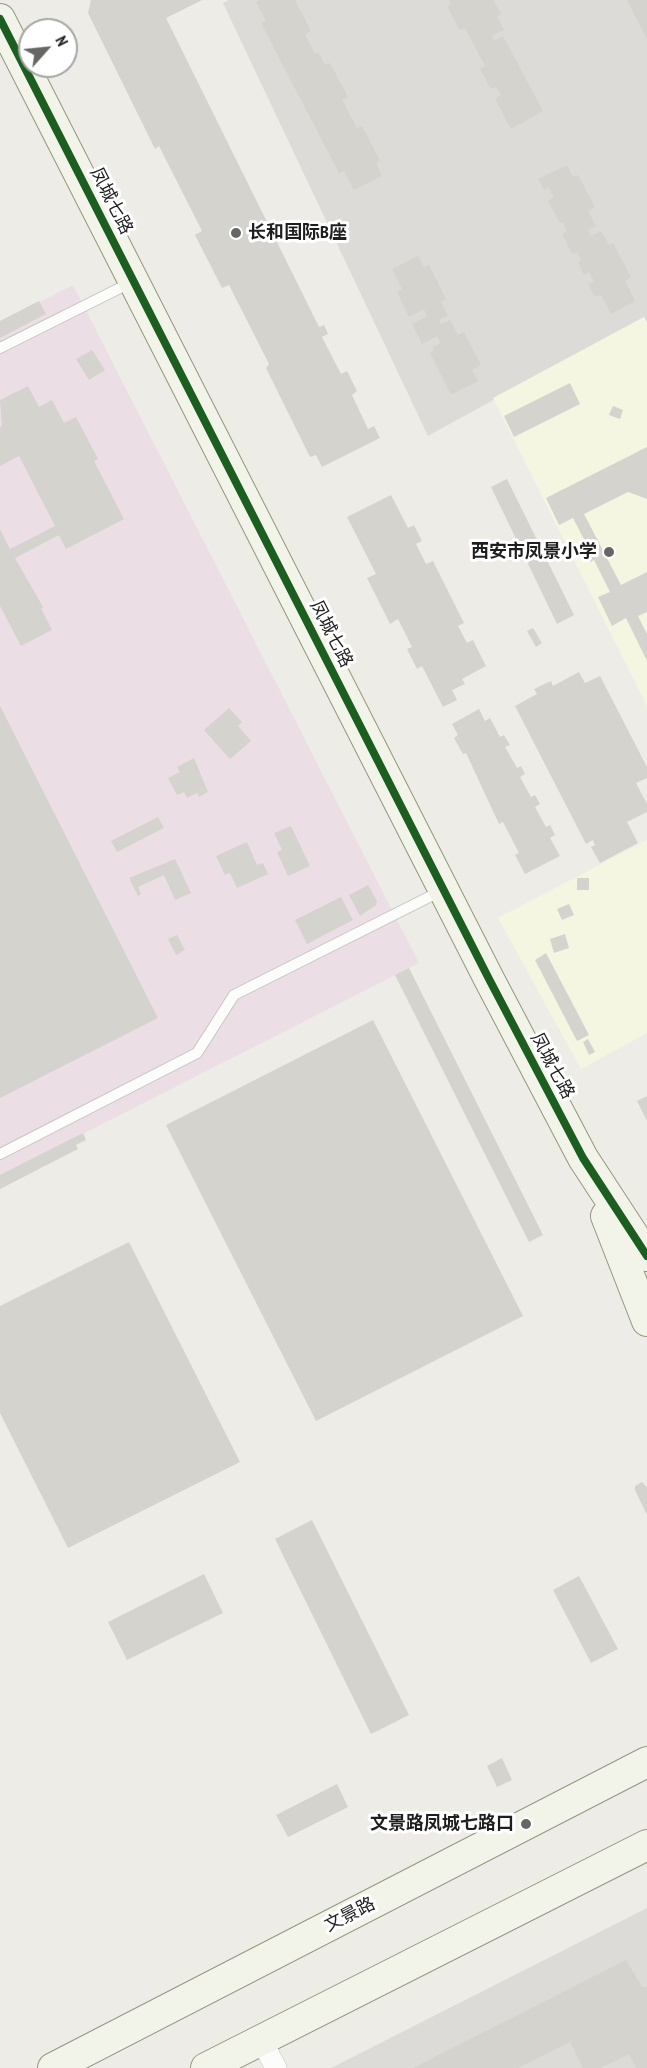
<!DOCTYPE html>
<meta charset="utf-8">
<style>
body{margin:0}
#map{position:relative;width:647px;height:2068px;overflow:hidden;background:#edece6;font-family:"PT Sans Narrow",sans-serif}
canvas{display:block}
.north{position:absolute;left:18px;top:18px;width:60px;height:60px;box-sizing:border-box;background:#fff;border:2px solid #a5a5a5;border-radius:50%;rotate:63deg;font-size:16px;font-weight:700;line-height:24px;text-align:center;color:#1e1e1e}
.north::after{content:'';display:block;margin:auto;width:21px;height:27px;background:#666664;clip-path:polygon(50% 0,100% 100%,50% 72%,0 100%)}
</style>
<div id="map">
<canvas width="647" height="2068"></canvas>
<div class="north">N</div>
</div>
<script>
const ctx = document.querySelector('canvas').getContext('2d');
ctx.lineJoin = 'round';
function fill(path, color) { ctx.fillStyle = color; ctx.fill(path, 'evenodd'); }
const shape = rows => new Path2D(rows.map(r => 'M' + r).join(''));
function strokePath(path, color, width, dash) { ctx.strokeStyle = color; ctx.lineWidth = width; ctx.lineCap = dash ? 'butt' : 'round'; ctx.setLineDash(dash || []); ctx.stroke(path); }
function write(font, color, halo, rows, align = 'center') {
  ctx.font = font + ' "PT Sans Narrow","Noto Sans SC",sans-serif'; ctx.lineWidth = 6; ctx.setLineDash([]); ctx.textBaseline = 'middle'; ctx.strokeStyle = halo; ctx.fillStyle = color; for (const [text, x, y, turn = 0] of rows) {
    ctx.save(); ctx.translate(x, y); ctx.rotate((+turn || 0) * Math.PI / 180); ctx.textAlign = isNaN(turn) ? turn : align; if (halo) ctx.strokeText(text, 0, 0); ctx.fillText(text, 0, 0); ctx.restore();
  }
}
fill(shape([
 [229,0,647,0,647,323,644,317,428,436,223,3],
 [647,1908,647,2068,331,2068]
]), '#dcdbd8');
fill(shape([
 [73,285,419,963,0,1176,0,322]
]), '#ebdfe5');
fill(shape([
 [644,317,647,323,647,706,493,398],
 [647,840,647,1033,581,1069,498,918]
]), '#f5f6e1');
fill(shape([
 [91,0,202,0,166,18,319,327,324,325,328,334,322,337,341,374,347,371,357,391,352,395,368,429,374,426,380,438,322,467,316,455,310,457,266,368,269,364,229,285,222,288,195,235,202,231,159,146,155,149,88,13],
 [260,0,295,0,311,31,305,34,315,54,318,52,325,65,330,63,348,97,342,100,357,128,362,126,380,161,376,163,382,176,354,190,344,171,339,173,261,23,266,21,256,2],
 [449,0,493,0,501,14,497,16,504,30,492,36,494,41,503,36,543,111,511,129,495,99,501,95,496,87,491,89,480,69,485,66,465,28,460,30,447,6,451,4],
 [627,0,647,0,647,39],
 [567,165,573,177,578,175,595,207,588,211,596,226,588,230,591,236,601,231,609,245,613,243,631,277,625,281,635,301,611,314,601,295,595,297,588,284,594,281,589,272,584,275,578,262,581,260,577,252,572,254,562,234,567,231,563,222,560,223,548,201,554,197,548,187,544,190,538,179],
 [418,256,424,267,429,265,446,299,441,302,448,316,439,320,441,324,450,320,458,335,464,332,481,365,472,370,478,381,451,395,430,353,434,350,433,347,441,343,437,336,422,344,412,324,427,316,424,309,409,317,397,292,402,289,392,269],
 [39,301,46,314,0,338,0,321],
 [92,350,105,370,89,380,76,359],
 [570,383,580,404,514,437,504,416],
 [28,386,39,407,52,400,64,423,76,417,98,459,94,461,124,519,66,549,59,535,15,558,43,607,41,608,52,630,21,646,0,606,0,529,10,549,55,526,19,456,0,466,0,427,2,426,0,400],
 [613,406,623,410,620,419,609,415],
 [647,447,647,499,628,492,584,514,621,585,647,572,647,612,638,616,647,634,647,661,626,618,612,626,598,597,610,592,594,560,590,562,584,551,589,549,573,518,559,525,546,498],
 [507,479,574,615,557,624,491,487],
 [391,495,408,528,414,525,422,541,416,544,426,564,433,561,464,623,458,626,467,643,473,640,486,666,462,679,465,684,452,690,457,700,443,707,422,666,417,669,407,649,412,647,398,619,390,624,367,578,376,574,347,517],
 [533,628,542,643,536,647,527,631],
 [579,672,585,683,600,676,647,767,647,778,636,783,647,804,647,812,627,822,638,843,600,863,591,847,595,845,593,840,586,844,515,706,537,694,534,689,551,681,553,686],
 [0,706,158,1018,0,1098],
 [229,708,242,722,238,726,251,741,230,759,204,730],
 [479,709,485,721,490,718,500,737,504,735,510,745,505,747,517,768,521,766,525,774,520,777,531,797,535,795,540,804,535,807,546,827,550,825,555,835,550,838,560,856,525,874,515,855,519,853,503,822,499,824,466,753,463,754,454,738,458,735,452,724],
 [194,758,208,792,199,797,197,793,187,798,184,792,177,795,168,778,180,772,177,767],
 [158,817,164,828,117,852,111,841],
 [291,826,310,866,288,876,277,852,282,850,274,833],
 [247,842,257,865,263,863,268,874,237,888,230,873,225,875,216,856],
 [175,859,191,893,175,900,164,875,138,887,141,894,138,896,129,878],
 [577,878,589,878,589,890,577,890],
 [368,885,377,901,376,905,360,916,349,895],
 [341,897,353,920,307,944,295,920],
 [569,904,574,915,562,920,557,909],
 [565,934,569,948,554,953,550,939],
 [177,935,185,950,176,955,168,939],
 [546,953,589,1035,577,1041,535,960],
 [409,968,543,1235,529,1242,395,975],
 [373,1020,523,1316,316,1421,166,1125],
 [588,1039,595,1052,589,1055,583,1042],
 [647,1096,647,1121,637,1101],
 [83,1133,86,1140,76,1145,78,1149,0,1189,0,1175],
 [129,1242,240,1462,68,1548,0,1413,0,1306],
 [642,1482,647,1487,647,1515,635,1490,635,1486],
 [312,1520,409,1715,371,1734,275,1539],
 [204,1574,223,1613,127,1660,108,1622],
 [579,1576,618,1649,591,1663,553,1590],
 [502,1758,512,1780,497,1787,487,1766],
 [337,1784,348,1807,288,1837,276,1815],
 [626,1960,642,1987,647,1987,647,2068,636,2068,629,2054,601,2068,583,2068,570,2042,518,2068,413,2068]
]), '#d5d3ce');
const lane = shape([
 [0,348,132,282],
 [0,1154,197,1053,234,995,441,891]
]);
const street = shape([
 [262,2041,276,2068]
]);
const secondary = shape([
 [0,19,489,979,583,1158,647,1256],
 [606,1216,647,1321],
 [53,2068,647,1762],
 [206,2068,647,1845]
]);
strokePath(lane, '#c5c5c2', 12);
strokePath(street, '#c5c5c2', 22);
strokePath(secondary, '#93977e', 32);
strokePath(lane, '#fcfcfb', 10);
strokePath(street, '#fcfcfb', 21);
strokePath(secondary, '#f3f4e9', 30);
strokePath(shape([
 [0,19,489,979,583,1158,647,1256]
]), '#1b5e20', 8);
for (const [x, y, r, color] of [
 [236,233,6,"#666664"],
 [609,552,6,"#666664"],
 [526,1824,6,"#666664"]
]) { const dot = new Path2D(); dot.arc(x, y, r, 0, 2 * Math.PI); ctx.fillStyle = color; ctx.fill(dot); strokePath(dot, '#fff', 2); }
write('18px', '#1e1e1e', '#fff', [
 ["凤城七路",111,201,63],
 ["凤城七路",331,634,63],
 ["凤城七路",552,1066,62],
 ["文景路",350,1915,-27]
]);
write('bold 18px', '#1e1e1e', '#fff', [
 ["长和国际B座",248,233,"left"],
 ["西安市凤景小学",597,552],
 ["文景路凤城七路口",514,1824]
], 'right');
</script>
